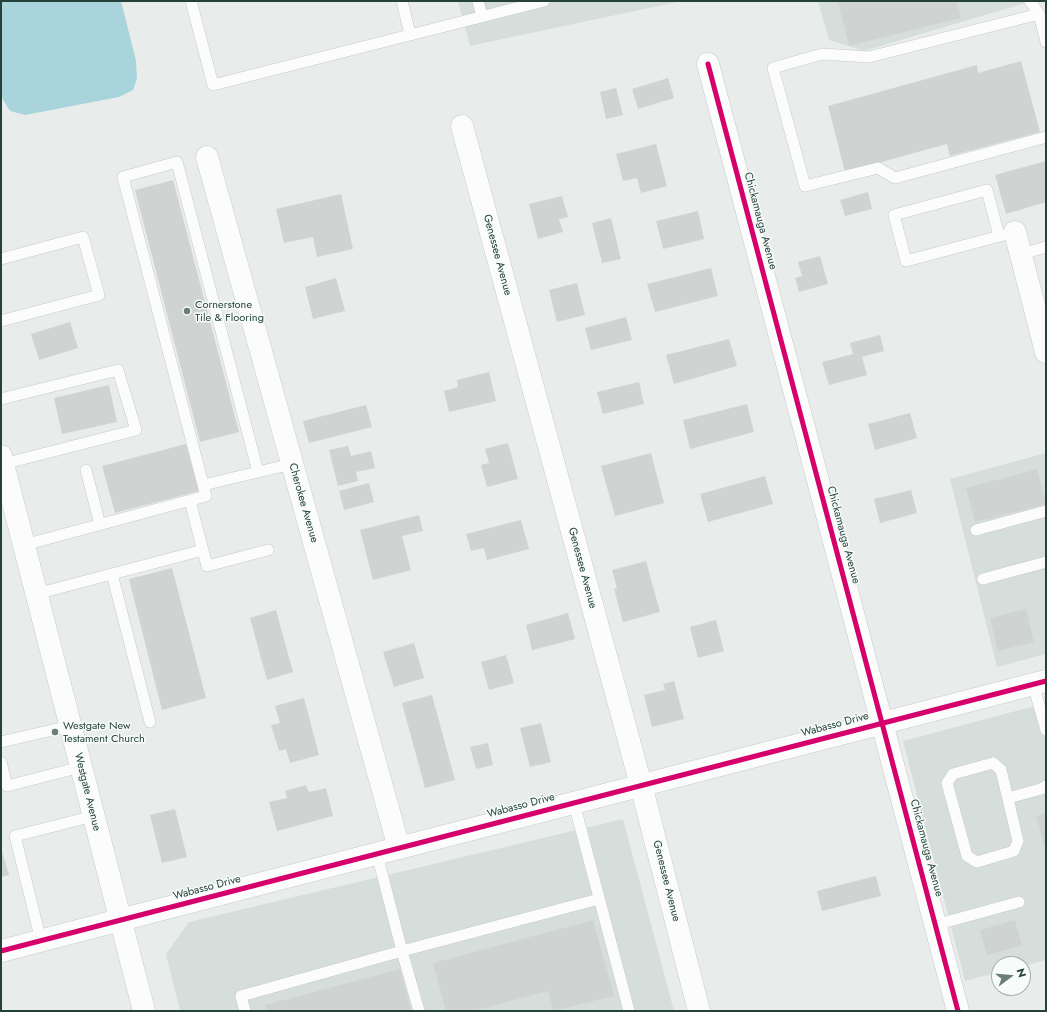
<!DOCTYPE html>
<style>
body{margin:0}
#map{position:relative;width:1047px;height:1012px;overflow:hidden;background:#e8edeb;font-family:Jost,sans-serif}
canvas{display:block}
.frame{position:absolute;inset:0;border:2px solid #24423a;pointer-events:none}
.north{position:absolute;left:991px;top:956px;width:40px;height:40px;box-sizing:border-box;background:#f7fbf9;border:1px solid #a3b1ad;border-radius:50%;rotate:74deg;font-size:11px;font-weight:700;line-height:16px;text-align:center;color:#24423a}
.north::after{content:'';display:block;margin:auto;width:14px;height:18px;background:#697e78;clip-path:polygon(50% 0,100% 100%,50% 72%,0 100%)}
</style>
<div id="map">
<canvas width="1047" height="1012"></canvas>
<div class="frame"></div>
<div class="north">N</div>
</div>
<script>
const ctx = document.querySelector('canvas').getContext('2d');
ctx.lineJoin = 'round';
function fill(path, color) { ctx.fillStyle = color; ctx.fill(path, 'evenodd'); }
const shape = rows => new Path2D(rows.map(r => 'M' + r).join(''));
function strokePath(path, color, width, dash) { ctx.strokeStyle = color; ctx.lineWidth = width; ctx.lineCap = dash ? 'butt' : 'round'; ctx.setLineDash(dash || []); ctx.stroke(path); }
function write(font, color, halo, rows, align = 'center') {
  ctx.font = font + ' Jost,sans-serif'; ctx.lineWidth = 3; ctx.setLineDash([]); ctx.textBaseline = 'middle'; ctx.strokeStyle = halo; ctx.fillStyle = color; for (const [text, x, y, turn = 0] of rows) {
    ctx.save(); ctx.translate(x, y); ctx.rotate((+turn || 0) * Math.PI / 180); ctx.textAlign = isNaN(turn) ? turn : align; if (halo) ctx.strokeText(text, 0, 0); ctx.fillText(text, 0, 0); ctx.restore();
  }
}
fill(shape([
 [458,1,682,1,470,46],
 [818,1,1032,1,864,51,829,40],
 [1046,453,1046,654,997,667,950,479],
 [1046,703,1046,960,1023,966,1023,964,999,964,999,972,965,981,903,741],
 [623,819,674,1011,180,1011,166,954,189,922]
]), '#d6dedb');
fill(shape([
 [1,1,121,1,136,61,137,79,133,90,119,97,25,115,10,111,3,100,1,92]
]), '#a9d4db');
fill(shape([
 [838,1,957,1,961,18,849,46],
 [1021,61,1040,132,950,156,947,144,845,172,828,106,977,65,978,73],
 [668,78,674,98,638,109,632,89],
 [616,88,623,115,606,119,600,92],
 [656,144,667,186,641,193,637,178,623,181,616,154],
 [1046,161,1046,202,1006,214,995,175],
 [173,180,239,432,200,442,135,190],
 [868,192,872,209,845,216,840,200],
 [341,194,353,249,317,257,313,237,284,243,276,209],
 [562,196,568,217,559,219,563,232,538,239,529,204],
 [698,211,704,239,663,249,656,221],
 [611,218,621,259,602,263,592,223],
 [820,256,828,284,799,292,795,278,802,276,798,262],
 [711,268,718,296,655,312,647,284],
 [336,278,345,311,313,319,305,287],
 [577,283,585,315,557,322,549,290],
 [626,317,632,340,591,350,585,328],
 [70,322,78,348,39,360,31,334],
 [880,335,884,351,862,357,867,375,829,385,822,362,853,354,850,343],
 [729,339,737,366,674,384,666,355],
 [489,372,496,401,449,412,444,391,458,387,457,380],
 [639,382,644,404,603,414,597,392],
 [109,385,117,422,62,434,54,398],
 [747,404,754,432,690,449,683,420],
 [366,405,372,427,309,443,303,421],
 [910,413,917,438,875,450,868,424],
 [508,443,518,479,487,487,481,465,489,463,485,449],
 [186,444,199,491,115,513,102,466],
 [348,446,351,456,371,451,375,468,356,472,358,481,338,486,329,450],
 [651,453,664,503,615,516,601,466],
 [1037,469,1046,504,975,522,966,488],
 [765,476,773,504,708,522,700,494],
 [369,483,374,502,344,510,339,491],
 [911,490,917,513,880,523,874,499],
 [419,515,423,531,402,536,411,570,373,580,360,530],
 [521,520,529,549,487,560,484,548,471,551,466,534],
 [646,561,660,612,623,622,614,589,617,588,612,570],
 [172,568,206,698,162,710,129,579],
 [1026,609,1034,642,998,651,990,618],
 [276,610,293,672,267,680,250,618],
 [568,613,575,639,532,650,526,625],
 [716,620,724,651,698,658,690,627],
 [414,643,424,678,394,687,383,652],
 [506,655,514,683,489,690,481,662],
 [674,681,684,719,652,727,644,695,665,690,663,684],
 [432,695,455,780,425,788,402,703],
 [304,698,319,755,290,763,286,749,279,751,271,725,280,723,275,706],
 [541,723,551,762,530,767,520,728],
 [488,743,493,765,476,769,470,747],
 [306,785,309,792,326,788,333,816,277,831,269,802,287,798,285,791],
 [175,809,187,857,162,863,150,815],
 [1046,813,1046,852,1036,816],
 [1,848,9,875,1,877],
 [876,876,881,896,822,911,817,891],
 [593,920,614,996,553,1011,548,991,473,1011,446,1011,433,963],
 [1015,920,1022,946,987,955,980,930],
 [400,969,411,1011,266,1011,265,1005]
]), '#cfd4d2');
const lane = shape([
 [191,1,213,85,544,1],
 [402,1,410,34],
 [478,1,482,16],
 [1030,1,1039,14,1046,42],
 [1039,14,869,57,822,54,773,68,805,186,878,168,895,178,1046,137],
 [999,236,987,190,894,215,906,261,1015,232],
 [1021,254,1046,247],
 [1,259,83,237,99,295,1,321],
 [1,399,118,370,136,430,3,464],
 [86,470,100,525],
 [203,485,258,472],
 [190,501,207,566,268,550],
 [976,530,1046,511],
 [24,545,206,496,123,177,177,162,258,472,292,464],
 [112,574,150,722],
 [983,579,1046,562],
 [36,594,203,550],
 [1033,684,1046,730],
 [1,742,70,726],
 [1,762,7,786,81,767],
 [993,763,1001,770,1018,841,1014,851,977,862,967,856,947,783,953,774,993,763],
 [1008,798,1041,789,1046,786],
 [574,803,629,1011],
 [935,925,1019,902],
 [41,941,15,836,94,816],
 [245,1011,241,996,402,951,377,854],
 [419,1011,402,951,599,899]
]);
const street = shape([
 [708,64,958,1011],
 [462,126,641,785,699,1011],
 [207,157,399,848],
 [1015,232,1046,352],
 [1,951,120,920]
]);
const secondary = shape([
 [1,456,144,1011],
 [120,920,1046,681]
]);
strokePath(lane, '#c5cac8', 12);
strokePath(street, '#c5cac8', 23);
strokePath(secondary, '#c3cbc8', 23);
strokePath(lane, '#fcfcfc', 11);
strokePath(street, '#fcfcfc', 22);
strokePath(secondary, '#fcfcfc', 22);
strokePath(shape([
 [708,64,958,1011],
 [1,951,1046,681]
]), '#d6006c', 5);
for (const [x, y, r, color] of [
 [187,311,4,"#697e78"],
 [55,732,4,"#697e78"]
]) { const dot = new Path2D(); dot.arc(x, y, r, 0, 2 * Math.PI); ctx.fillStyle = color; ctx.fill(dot); strokePath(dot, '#f7fbf9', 1.5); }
write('11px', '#24423a', '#f7fbf9', [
 ["Chickamauga Avenue",760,221,75],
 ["Genessee Avenue",497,255,75],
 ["Cherokee Avenue",303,503,74],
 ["Chickamauga Avenue",843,535,75],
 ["Genessee Avenue",582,568,75],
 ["Wabasso Drive",835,725,-15],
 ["Westgate Avenue",87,792,76],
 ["Wabasso Drive",521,806,-15],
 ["Chickamauga Avenue",926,848,75],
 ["Genessee Avenue",666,881,76],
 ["Wabasso Drive",207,888,-15]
]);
write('11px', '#24423a', '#f7fbf9', [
 ["Cornerstone",195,305],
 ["Tile & Flooring",195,318],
 ["Westgate New",63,726],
 ["Testament Church",63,739]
], 'left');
</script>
